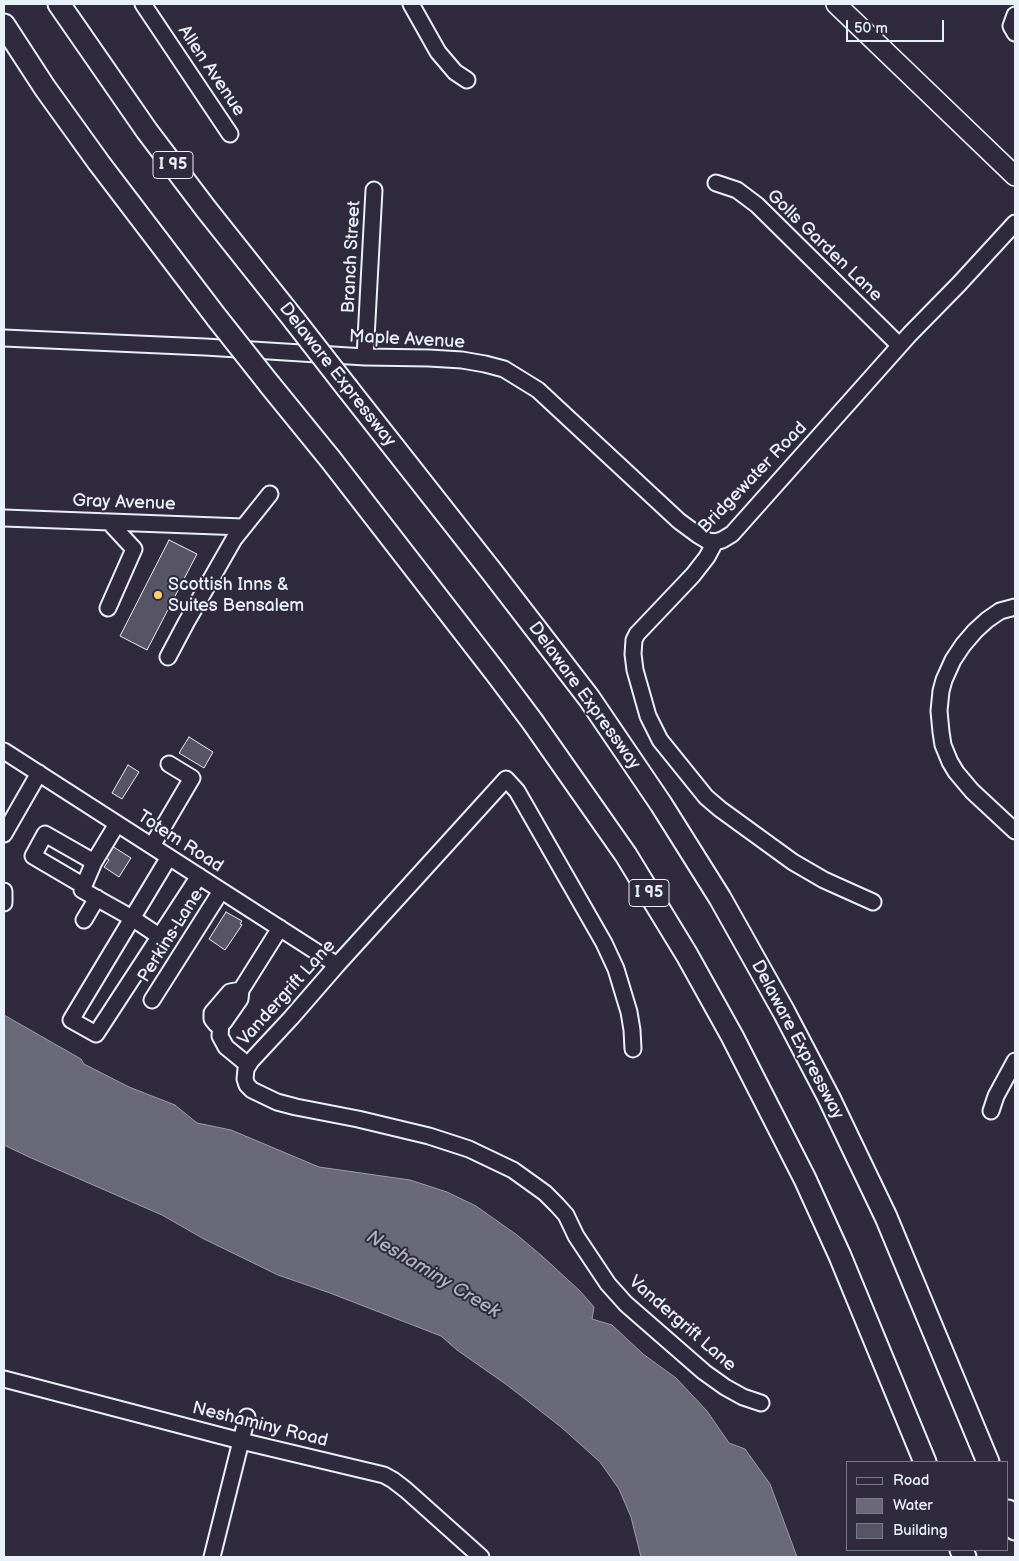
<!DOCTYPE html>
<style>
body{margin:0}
#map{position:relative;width:1019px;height:1561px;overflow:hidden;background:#2f2a3d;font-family:"Balsamiq Sans",sans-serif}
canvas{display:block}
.frame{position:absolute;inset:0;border:5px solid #e8f1f8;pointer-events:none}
.legend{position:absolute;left:846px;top:1461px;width:162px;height:90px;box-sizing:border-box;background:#2f2a3d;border:1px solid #797a88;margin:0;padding:6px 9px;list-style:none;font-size:15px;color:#e8f1f8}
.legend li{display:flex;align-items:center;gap:10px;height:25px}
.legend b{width:25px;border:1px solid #797a88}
.scale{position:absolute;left:846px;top:20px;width:98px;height:22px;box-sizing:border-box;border:2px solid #e8f1f8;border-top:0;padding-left:6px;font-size:15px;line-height:18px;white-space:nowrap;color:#e8f1f8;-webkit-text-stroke:4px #2f2a3d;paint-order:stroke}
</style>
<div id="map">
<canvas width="1019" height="1561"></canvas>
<div class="frame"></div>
<ul class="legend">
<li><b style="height:6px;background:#2f2a3d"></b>Road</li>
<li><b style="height:14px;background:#696978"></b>Water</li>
<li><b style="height:14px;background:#575565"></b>Building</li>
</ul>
<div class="scale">50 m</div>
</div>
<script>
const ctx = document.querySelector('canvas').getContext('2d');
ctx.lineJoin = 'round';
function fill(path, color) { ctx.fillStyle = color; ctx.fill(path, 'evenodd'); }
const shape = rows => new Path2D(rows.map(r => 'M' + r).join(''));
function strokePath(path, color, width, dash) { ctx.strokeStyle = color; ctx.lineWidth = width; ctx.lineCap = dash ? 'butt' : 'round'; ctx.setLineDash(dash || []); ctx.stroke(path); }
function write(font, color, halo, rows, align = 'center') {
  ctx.font = font + ' "Balsamiq Sans",sans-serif'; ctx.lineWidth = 4; ctx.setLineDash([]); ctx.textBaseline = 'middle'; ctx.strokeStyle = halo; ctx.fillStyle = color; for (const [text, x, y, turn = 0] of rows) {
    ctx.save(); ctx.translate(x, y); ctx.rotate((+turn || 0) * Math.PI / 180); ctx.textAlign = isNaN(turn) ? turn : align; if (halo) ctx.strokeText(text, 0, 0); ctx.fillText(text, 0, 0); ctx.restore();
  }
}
const water = shape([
 [4,1015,81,1059,84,1064,129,1087,175,1105,197,1123,231,1130,319,1167,410,1180,447,1192,476,1206,517,1235,542,1256,580,1291,594,1307,592,1319,612,1325,643,1354,676,1378,707,1411,729,1443,745,1449,770,1484,797,1557,641,1557,631,1517,619,1489,600,1462,561,1427,507,1385,457,1350,441,1336,330,1293,278,1275,204,1239,162,1215,29,1157,4,1145,4,1015]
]);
fill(water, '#696978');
strokePath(water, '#9c9fab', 1);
const building = shape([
 [169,540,197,554,147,650,120,636,169,540],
 [189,737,213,752,204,768,179,753,189,737],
 [128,765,139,772,122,799,112,793,128,765],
 [112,846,131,858,119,877,104,867,109,860,105,857,112,846],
 [226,912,242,921,240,924,242,925,225,950,209,939,226,912]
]);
fill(building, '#575565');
strokePath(building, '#e8f1f8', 1);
const minor = shape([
 [143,4,230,134],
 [411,4,438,52,455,72,467,80],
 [1015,15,1011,26,1015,33],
 [716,183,737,190,757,205,899,345],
 [4,338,205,347,365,357,429,358,462,360,485,364,504,369,538,390,679,521,698,535,708,541,715,542],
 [365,357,374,190],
 [4,518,243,527],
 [1015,607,1000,611,987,620,975,631,963,645,953,660,944,680,941,691,939,711,941,732,943,745,950,762,956,772,972,791,1015,831],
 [108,608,134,549,109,522],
 [168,657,186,623,234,539,270,494],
 [4,751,337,965],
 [117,824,94,862,82,890,132,918,159,936],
 [4,834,39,773],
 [152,846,192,778,169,764],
 [169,857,71,1020,96,1034,199,876],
 [84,886,33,856,45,834,94,862],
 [4,891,4,903],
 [873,902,824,880,793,862,720,809,706,797,660,740,648,716,635,670,633,654,634,640,637,634,693,575,707,557,715,542,722,540,732,534,910,334,959,284,1015,223],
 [84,920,97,898],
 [241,990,230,992,212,1013,212,1019,216,1024,224,1022,240,999,241,990,280,928],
 [152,1000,221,891],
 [221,1023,220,1036,226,1047,248,1065],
 [633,1049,632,1030,629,1012,616,969,604,943,517,791,506,779,337,965,291,1018,251,1061,246,1069,245,1079,247,1085,252,1090,277,1102,296,1107,358,1119,429,1136,469,1149,513,1170,545,1193,557,1205,566,1215,576,1236,608,1284,626,1304,704,1372,725,1387,743,1397,761,1403],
 [991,1111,996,1096,1015,1061],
 [4,1379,241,1441,384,1475,393,1480,406,1490,481,1557],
 [212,1557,247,1417]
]);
const major = shape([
 [836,4,1015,176]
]);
const highway = shape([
 [59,4,147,131,206,209,295,321],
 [4,25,45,88,99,163,217,318],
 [270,385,331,460,496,673,532,721,626,855,687,955,732,1036,805,1179,840,1256,925,1462],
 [348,389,492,572,589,698,661,804,720,898,784,1012,829,1098,886,1217,988,1462],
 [1008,1511,1015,1529],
 [961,1550,965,1557]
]);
strokePath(minor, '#e8f1f8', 19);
strokePath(major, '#e8f1f8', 22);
strokePath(highway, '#e8f1f8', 25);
strokePath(minor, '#2f2a3d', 15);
strokePath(major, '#2f2a3d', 19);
strokePath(highway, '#2f2a3d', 21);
const highwayBridge = shape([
 [217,318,270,385],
 [295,321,348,389]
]);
strokePath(highwayBridge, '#e8f1f8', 25, []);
strokePath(highwayBridge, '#2f2a3d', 21);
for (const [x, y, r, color] of [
 [158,595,5,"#ffd166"]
]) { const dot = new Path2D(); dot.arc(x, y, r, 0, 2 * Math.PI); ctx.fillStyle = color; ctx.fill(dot); strokePath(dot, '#2f2a3d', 2); }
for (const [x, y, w] of [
 [173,165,40],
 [649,893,40]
]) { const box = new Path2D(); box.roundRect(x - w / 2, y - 13.5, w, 27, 4); ctx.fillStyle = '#2f2a3d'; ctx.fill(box); strokePath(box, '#e8f1f8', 1); }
write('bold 16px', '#e8f1f8', null, [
 ["I 95",173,165],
 ["I 95",649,893]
]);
write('18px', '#e8f1f8', '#2f2a3d', [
 ["Allen Avenue",211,71,56],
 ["Golls Garden Lane",824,246,44],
 ["Branch Street",352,257,-87],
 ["Maple Avenue",407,340,3],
 ["Delaware Expressway",337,375,52],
 ["Bridgewater Road",753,478,-46],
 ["Gray Avenue",124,503,2],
 ["Delaware Expressway",584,696,54],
 ["Totem Road",180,842,33],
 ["Perkins Lane",171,936,-58],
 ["Vandergrift Lane",287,993,-48],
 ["Delaware Expressway",797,1040,62],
 ["Vandergrift Lane",682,1324,41],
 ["Neshaminy Road",260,1425,14]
]);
write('18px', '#e8f1f8', '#2f2a3d', [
 ["Scottish Inns &",168,585],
 ["Suites Bensalem",168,606]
], 'left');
write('italic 19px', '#afb4be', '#2f2a3d', [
 ["Neshaminy Creek",433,1275,31]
]);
</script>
